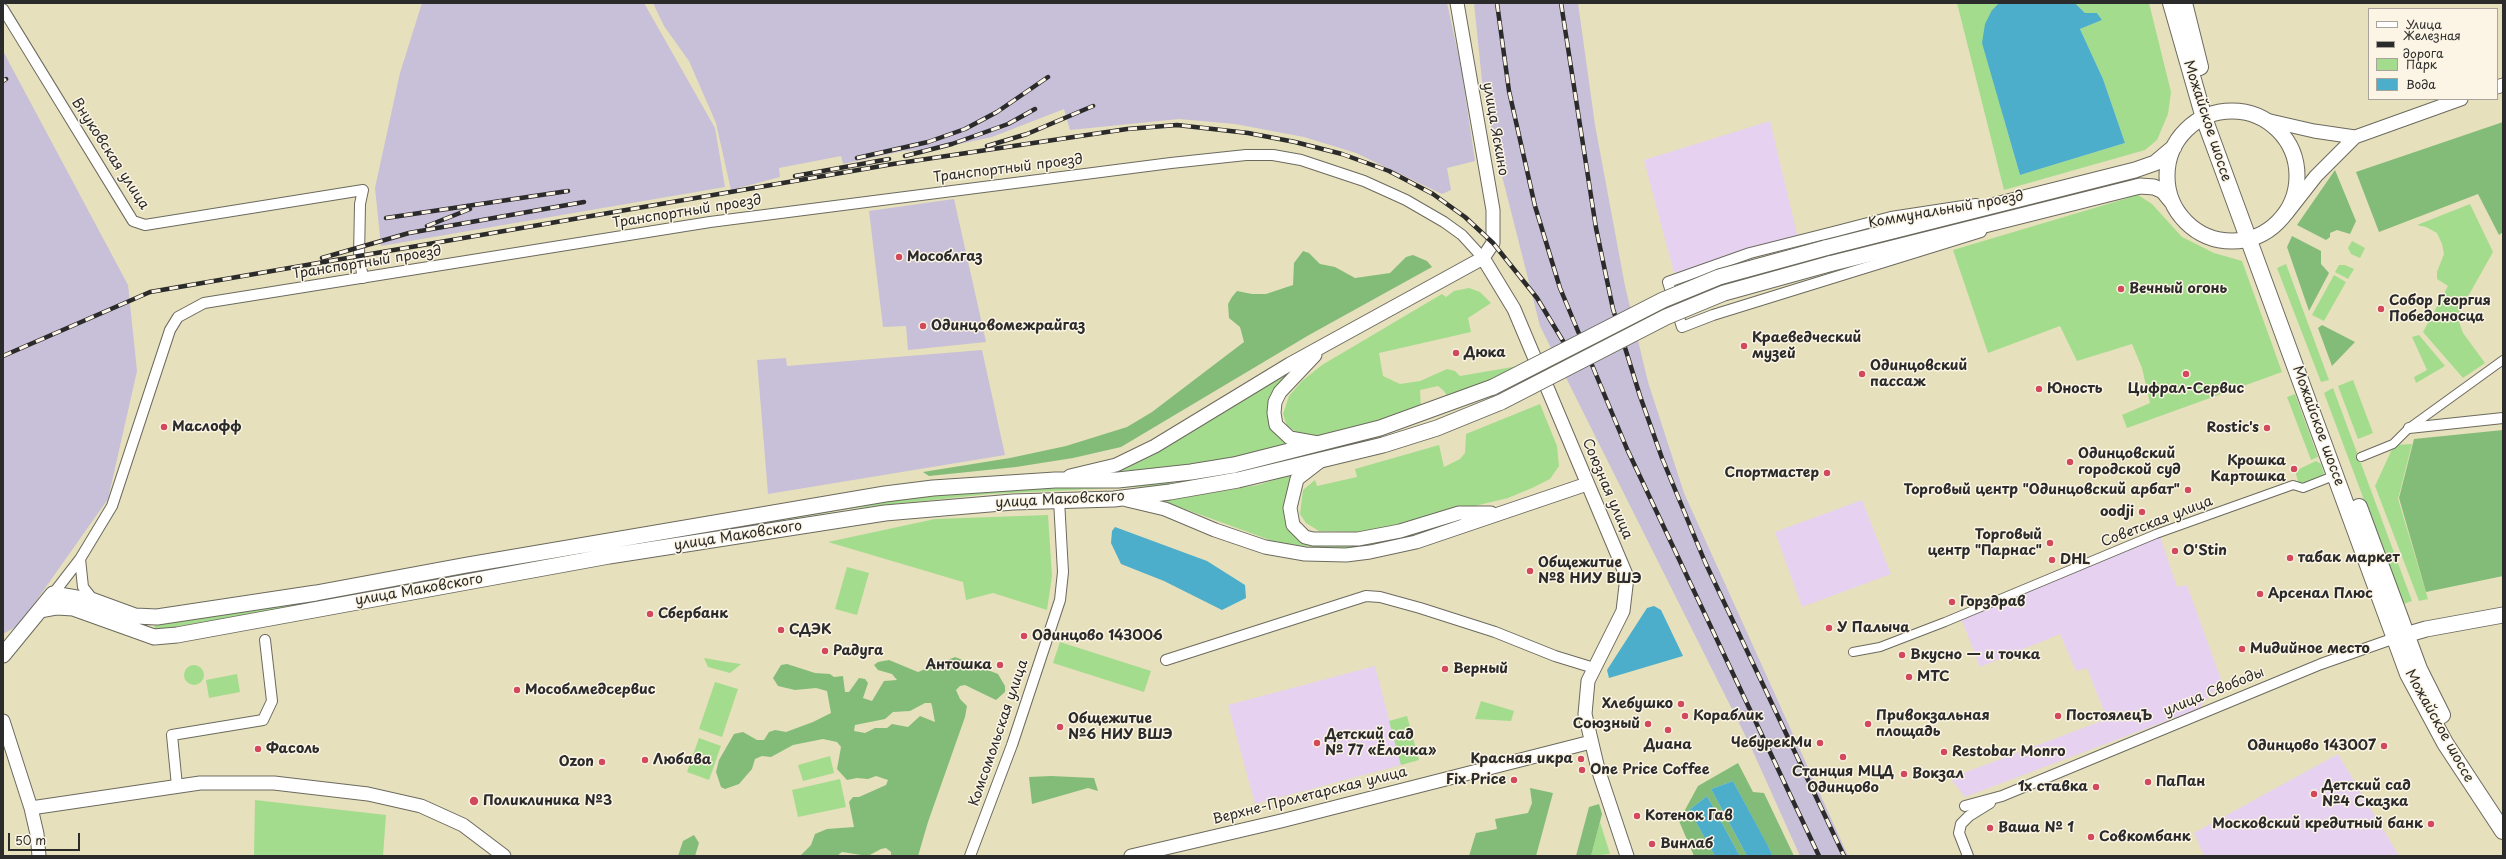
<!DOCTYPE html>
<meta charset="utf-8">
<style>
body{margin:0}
#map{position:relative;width:2506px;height:859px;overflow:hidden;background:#e6e0bc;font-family:"Playpen Sans",sans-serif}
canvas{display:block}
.frame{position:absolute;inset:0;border:4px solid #2b2b2b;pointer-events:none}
.legend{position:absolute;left:2368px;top:8px;width:130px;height:92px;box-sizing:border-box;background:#fcf5e5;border:1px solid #a8a49b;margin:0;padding:5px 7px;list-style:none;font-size:12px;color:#2b2b2b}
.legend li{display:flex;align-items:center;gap:8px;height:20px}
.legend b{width:20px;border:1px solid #a8a49b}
.scale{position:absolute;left:8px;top:833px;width:72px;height:18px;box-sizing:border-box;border:2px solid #2b2b2b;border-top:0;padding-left:5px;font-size:12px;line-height:14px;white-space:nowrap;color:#2b2b2b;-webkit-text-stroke:3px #fcf5e5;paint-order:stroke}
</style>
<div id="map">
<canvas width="2506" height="859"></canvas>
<div class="frame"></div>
<ul class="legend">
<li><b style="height:5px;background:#fff"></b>Улица</li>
<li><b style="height:5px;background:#2b2b2b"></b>Железная дорога</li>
<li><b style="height:11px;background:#a4dc8e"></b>Парк</li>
<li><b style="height:11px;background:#4caecb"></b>Вода</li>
</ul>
<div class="scale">50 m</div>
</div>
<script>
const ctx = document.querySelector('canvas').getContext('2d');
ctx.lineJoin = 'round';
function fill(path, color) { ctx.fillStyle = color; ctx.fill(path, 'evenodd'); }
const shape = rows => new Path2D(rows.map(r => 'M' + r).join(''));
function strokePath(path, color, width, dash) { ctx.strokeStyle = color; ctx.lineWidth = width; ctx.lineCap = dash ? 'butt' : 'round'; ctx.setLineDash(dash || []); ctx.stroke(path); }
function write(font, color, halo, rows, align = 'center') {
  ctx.font = font + ' "Playpen Sans",sans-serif'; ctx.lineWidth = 3; ctx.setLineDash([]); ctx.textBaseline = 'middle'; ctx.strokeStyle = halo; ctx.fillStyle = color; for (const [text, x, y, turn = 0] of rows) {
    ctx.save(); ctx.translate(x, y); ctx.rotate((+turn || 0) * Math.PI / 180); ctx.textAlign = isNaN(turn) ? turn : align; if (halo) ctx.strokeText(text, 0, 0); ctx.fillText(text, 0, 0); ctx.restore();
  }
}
fill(shape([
 [1770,121,1798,238,1674,273,1644,160],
 [1862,500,1891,574,1802,607,1775,532],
 [2160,536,2177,587,2187,585,2222,682,2198,709,1965,797,1950,778,2107,719,2087,668,2076,671,2060,634,1980,667,1961,618],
 [1375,666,1401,765,1255,804,1228,705],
 [2338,754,2399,856,2204,856,2194,833]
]), '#e6d2f0');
fill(shape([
 [422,3,644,3,715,128,725,187,381,246,375,188,400,73],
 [653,3,1447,3,1461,67,1475,161,1447,168,1451,190,1442,194,1356,153,1304,137,1235,124,1179,119,1070,130,1064,109,992,137,936,149,903,151,843,164,841,156,779,168,780,177,731,190,716,123,689,61,664,26],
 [1474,3,1578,3,1595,125,1625,286,1648,382,1684,493,1848,856,1800,856,1750,745,1540,326,1497,156,1482,81],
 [3,51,128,285,137,371,108,499,19,625,3,634],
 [954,199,986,342,908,350,906,326,883,327,869,211],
 [982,350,1005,455,768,494,757,360,786,358,787,366]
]), '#c8bfd8');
fill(shape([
 [1957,3,1999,3,1992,10,2003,116,2020,175,2125,143,2103,79,2080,29,2102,20,2097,13,2085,13,2075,3,2149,3,2171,92,2168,114,2157,140,2145,150,2004,190],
 [2138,195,2152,204,2182,237,2214,253,2242,261,2282,372,2127,428,2122,415,2150,403,2142,368,2132,344,2077,361,2060,326,1988,353,1953,250],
 [2470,204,2493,252,2457,316,2463,333,2485,363,2463,378,2423,332,2448,286,2437,279,2437,272,2444,254,2442,244,2437,233,2426,227,2417,225],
 [2352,241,2365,248,2360,258,2351,254,2348,248],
 [2286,264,2329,380,2321,382,2277,268],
 [2339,265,2345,265,2354,269,2348,279,2335,272],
 [2334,275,2346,282,2324,321,2312,315],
 [1469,288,1480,292,1491,303,1468,318,1471,332,1379,353,1383,376,1400,384,1420,381,1447,369,1455,371,1460,376,1518,366,1517,369,1449,399,1444,391,1438,386,1420,390,1421,409,1327,435,1313,436,1298,433,1287,426,1283,414,1289,396,1302,381,1322,365,1442,294,1446,297,1454,291],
 [2419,335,2445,366,2416,383,2414,377,2427,370,2412,337],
 [1297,366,1287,375,1270,399,1293,446,1232,462,1121,474,1107,472],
 [2353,380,2373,433,2358,439,2338,386],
 [2333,388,2412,601,2403,604,2324,393],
 [2295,394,2318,457,2311,460,2287,397],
 [1540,404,1557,446,1559,466,1550,479,1532,488,1508,498,1366,532,1319,531,1306,523,1300,514,1303,490,1315,480,1317,486,1357,477,1355,469,1439,445,1444,467,1460,459,1465,453,1466,434],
 [2412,444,2398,499,2428,599,2419,601,2375,486,2394,445],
 [1302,456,1306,458,1305,461,1176,485,989,494,848,509,157,630,154,627,156,624,930,494,1175,481,1226,475],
 [2316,461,2321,464,2325,477,2306,486,2299,484,2295,471],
 [1293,474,1288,490,1286,507,1308,542,1458,517,1465,520,1421,536,1349,551,1278,543,1163,501,1258,485],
 [1048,515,1052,576,1047,610,993,593,966,600,963,582,828,542,935,519],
 [847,567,869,573,857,615,835,609],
 [1060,642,1151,671,1144,692,1053,663],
 [704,658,727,662,741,664,730,673,708,667],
 '184 675a10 10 0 1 1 20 0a10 10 0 1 1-20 0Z',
 [237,674,240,692,209,698,206,680],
 [715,682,738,689,722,737,699,729],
 [1481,701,1514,711,1511,721,1475,719],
 [1407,716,1419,760,1401,765,1389,721],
 [699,738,721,746,709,780,687,772],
 [830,756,834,773,803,781,798,765],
 [840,779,846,807,798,817,792,790],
 [255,800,386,815,383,856,254,856],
 [1600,822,1610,854,1591,856]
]), '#a4dc8e');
fill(shape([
 [2503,122,2503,232,2499,235,2478,194,2379,232,2356,172],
 [2335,170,2356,221,2350,234,2337,230,2330,233,2330,237,2326,240,2297,225],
 [2292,236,2321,251,2321,264,2329,273,2309,311,2287,247],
 [1303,251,1309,253,1320,264,1335,267,1355,278,1390,273,1406,257,1413,255,1427,261,1432,267,1309,335,1121,447,1073,458,1016,467,929,476,923,472,1010,458,1066,446,1127,427,1152,412,1244,342,1240,327,1229,318,1228,304,1232,297,1237,291,1252,294,1266,294,1293,285,1294,263],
 [2322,325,2355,342,2332,366,2318,328],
 [2503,430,2503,576,2426,592,2399,498,2414,439],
 [955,657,998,674,1005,686,1005,692,996,700,965,685,960,686,956,690,960,699,967,706,965,717,928,822,918,856,891,856,891,852,886,848,881,849,868,856,842,852,837,856,800,856,811,845,815,834,827,829,854,827,849,802,853,797,859,797,886,785,888,780,876,776,868,779,857,778,847,780,837,769,841,747,837,742,823,739,793,745,771,757,762,756,755,759,752,769,739,784,725,789,721,787,716,772,719,760,734,734,743,732,757,740,764,740,769,732,775,730,786,732,813,722,831,713,827,691,816,688,795,690,778,686,773,678,781,665,787,664,815,673,830,674,834,677,843,676,845,692,849,692,859,678,865,679,868,683,863,698,872,701,884,681,897,680,892,674,878,670,874,665,878,662,889,660,918,672],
 [925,703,931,703,932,706,935,722,920,716,908,727,892,724,887,728,875,728,865,733,854,731,855,725,885,719,893,712,910,711],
 [1738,763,1753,792,1764,793,1794,856,1773,856,1733,781,1711,789,1747,856,1740,856,1707,796,1689,810,1715,856,1694,856,1679,821,1698,786],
 [1051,776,1094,778,1098,791,1088,788,1032,804,1029,777],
 [1530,788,1553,793,1536,856,1469,856,1476,833,1497,829,1495,819,1528,813,1532,803],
 [1599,804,1602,814,1591,856,1576,856,1589,807],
 [694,835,699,843,695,856,678,856,683,841]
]), '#83bc79');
fill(shape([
 [1999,3,2075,3,2085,13,2097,13,2102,20,2080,29,2103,79,2125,143,2020,175,1982,43,1985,24,1992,10],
 [1115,527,1207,561,1245,585,1246,598,1222,610,1164,581,1121,564,1111,543,1112,531],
 [1654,606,1661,610,1683,656,1609,678,1607,670,1647,608],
 [1733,781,1768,846,1773,856,1747,856,1711,789],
 [1707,796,1740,856,1715,856,1689,810]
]), '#4caecb');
const pedestrian = shape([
 [2361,457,2393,444,2409,428,2503,360],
 [1853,652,1880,647,1945,622,2156,534,2293,485,2303,488,2336,475]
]);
const minor = shape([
 [3,9,133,221,145,225,363,190,360,204,359,257,363,278],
 [1976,204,1891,217,1837,231,1750,253,1668,282,1682,327,1713,315,1981,232],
 [2409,428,2503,418],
 [80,559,83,587,94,601],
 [53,594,80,559,112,506,170,330,178,317,204,303,710,222,1171,163,1246,155,1273,155,1301,160,1364,181,1406,200,1444,222,1462,235,1483,258],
 [1166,660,1366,596,1380,597,1420,608,1495,632,1555,656,1594,668],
 [177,786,172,735,263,720,272,701,265,640],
 [1965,806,2002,796,2321,664,2395,638],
 [970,856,1012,745,1060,600,1063,572,1059,500],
 [1968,856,1959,833,1961,824,1969,816,1990,803]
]);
const tertiary = shape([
 [2497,87,2503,85],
 [2266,120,2314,131,2355,137],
 [2287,213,2316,176,2355,137,2461,99],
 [1483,258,1514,309,1627,577,1623,611,1588,681,1585,714,1598,769,1627,856],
 [1315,355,1280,392,1275,402,1274,413,1276,425,1290,438,1318,443],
 [1319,462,1297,479,1290,508,1293,525,1305,537,1313,539,1358,539,1400,531,1459,513,1491,513],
 [1070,476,1116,465,1155,446,1290,364,1483,258,1493,243,1493,210,1457,3],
 [1127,500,1165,509,1215,530,1265,547,1305,554,1346,555,1370,552,1416,542,1587,484],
 [3,721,31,808,37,834,39,856],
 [31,808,200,783,274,783,368,794,421,806,463,825,504,856],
 [1131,856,1281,821,1591,742]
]);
const secondary = shape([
 '2167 176a65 65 0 1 1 130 0a65 65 0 1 1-130 0Z',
 [1825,248,2135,170,2155,163,2174,147],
 [1829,264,2140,186,2154,187,2163,191,2172,202],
 [41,610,57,607,73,608,154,637,177,635,609,556,885,513,1013,502,1114,499,1170,492,1238,480,1383,445,1437,428,1501,402],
 [2395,638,2426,629,2503,615],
 [3,655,53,594,94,601,135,616,157,617,316,593,467,565,885,494,933,488,1055,480,1118,480,1191,472,1234,465,1380,428,1493,387]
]);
const primary = shape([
 [2171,3,2204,118,2408,674,2445,743,2503,831],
 [2184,3,2200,67],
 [2359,507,2419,669,2442,715]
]);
strokePath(pedestrian, '#6c6a5e', 10);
strokePath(minor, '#6c6a5e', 12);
strokePath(tertiary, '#6c6a5e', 15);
strokePath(secondary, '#6c6a5e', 17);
strokePath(primary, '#6c6a5e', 18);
strokePath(pedestrian, '#fff', 8);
strokePath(minor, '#fff', 10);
strokePath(tertiary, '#fff', 13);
strokePath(secondary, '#fff', 15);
strokePath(primary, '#fff', 16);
const rail = shape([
 [1497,3,1509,91,1535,206,1560,288,1627,449,1819,856],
 [1561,3,1596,228,1613,309,1640,396,1662,458,1705,562,1844,856],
 [3,81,6,79],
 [987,146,1027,134,1093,106],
 [905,156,952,144,1008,124,1035,109],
 [857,158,928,142,965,129,997,112,1048,77],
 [795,176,889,159],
 [386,218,568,191],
 [427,226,470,209],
 [322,258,409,233,584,202],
 [3,356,150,292,893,164,1127,129,1177,125,1248,133,1295,142,1342,154,1389,171,1433,194,1465,217,1493,243,1537,298,1566,346]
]);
strokePath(rail, '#2b2b2b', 4.5);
strokePath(rail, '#fcf5e5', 3, [9]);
const secondaryBridge = shape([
 [1493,387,1663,300,1719,277,1825,248],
 [1501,402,1666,317,1724,293,1829,264]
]);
strokePath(secondaryBridge, '#6c6a5e', 17, []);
strokePath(secondaryBridge, '#fff', 15);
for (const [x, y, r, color] of [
 [899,257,4,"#d1495b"],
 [2121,289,4,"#d1495b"],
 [2381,309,4,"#d1495b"],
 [923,326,4,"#d1495b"],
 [1744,346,4,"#d1495b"],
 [1456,353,4,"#d1495b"],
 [1862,374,4,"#d1495b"],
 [2186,374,4,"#d1495b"],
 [2039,389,4,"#d1495b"],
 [164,427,4,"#d1495b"],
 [2267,428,4,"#d1495b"],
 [2070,462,4,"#d1495b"],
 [2294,469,4,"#d1495b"],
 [1827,473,4,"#d1495b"],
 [2188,490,4,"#d1495b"],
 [2142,512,4,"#d1495b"],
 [2050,543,4,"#d1495b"],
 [2175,551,4,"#d1495b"],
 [2290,558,4,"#d1495b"],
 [2052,560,4,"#d1495b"],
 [1530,571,4,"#d1495b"],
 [2260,594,4,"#d1495b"],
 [1952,602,4,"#d1495b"],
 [650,614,4,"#d1495b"],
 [1829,628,4,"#d1495b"],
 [781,630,4,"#d1495b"],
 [1024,636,4,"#d1495b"],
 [2242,649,4,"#d1495b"],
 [825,651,4,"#d1495b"],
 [1902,655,4,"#d1495b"],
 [1000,665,4,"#d1495b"],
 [1445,669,4,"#d1495b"],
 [1909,677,4,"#d1495b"],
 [517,690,4,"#d1495b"],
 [1681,704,4,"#d1495b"],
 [1685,716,4,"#d1495b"],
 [2058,716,4,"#d1495b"],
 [1648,724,4,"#d1495b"],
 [1868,724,4,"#d1495b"],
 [1060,727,4,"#d1495b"],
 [1668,730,4,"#d1495b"],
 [1317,743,4,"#d1495b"],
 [1820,743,4,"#d1495b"],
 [2384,746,4,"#d1495b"],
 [258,749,4,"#d1495b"],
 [1944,752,4,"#d1495b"],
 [1843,757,4,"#d1495b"],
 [1581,759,4,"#d1495b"],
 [645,760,4,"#d1495b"],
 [602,762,4,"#d1495b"],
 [1582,770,4,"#d1495b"],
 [1904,774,4,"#d1495b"],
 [1514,780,4,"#d1495b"],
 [2148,782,4,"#d1495b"],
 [2096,787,4,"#d1495b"],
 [2314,794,4,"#d1495b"],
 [474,801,5,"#d1495b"],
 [1637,816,4,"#d1495b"],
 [2431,824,4,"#d1495b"],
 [1990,828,4,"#d1495b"],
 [2091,837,4,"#d1495b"],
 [1652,844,4,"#d1495b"]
]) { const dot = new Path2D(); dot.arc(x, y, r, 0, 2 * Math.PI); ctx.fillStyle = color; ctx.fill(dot); strokePath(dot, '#fcf5e5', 1.5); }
write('14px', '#2b2b2b', '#fcf5e5', [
 ["Можайское шоссе",2207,121,72],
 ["улица Яскино",1495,129,80],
 ["Внуковская улица",110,154,57],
 ["Транспортный проезд",1008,169,-7],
 ["Коммунальный проезд",1946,210,-10],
 ["Транспортный проезд",687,212,-9],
 ["Транспортный проезд",367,263,-9],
 ["Можайское шоссе",2318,426,70],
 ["Союзная улица",1607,489,67],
 ["улица Маковского",1060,500,-3],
 ["Советская улица",2157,522,-21],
 ["улица Маковского",738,536,-9],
 ["улица Маковского",419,590,-10],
 ["улица Свободы",2214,692,-22],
 ["Можайское шоссе",2439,726,61],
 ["Комсомольская улица",999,733,-71],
 ["Верхне-Пролетарская улица",1310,796,-14]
]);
write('bold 14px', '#2b2b2b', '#fcf5e5', [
 ["Мособлгаз",907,257],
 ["Вечный огонь",2129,289],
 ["Собор Георгия",2389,301],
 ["Победоносца",2389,317],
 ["Одинцовомежрайгаз",931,326],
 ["Краеведческий",1752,338],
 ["музей",1752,354],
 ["Дюка",1464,353],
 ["Одинцовский",1870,366],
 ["пассаж",1870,382],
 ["Юность",2047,389],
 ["Цифрал-Сервис",2186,389,"center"],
 ["Маслофф",172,427],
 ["Rostic's",2259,428,"right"],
 ["Одинцовский",2078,454],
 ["городской суд",2078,470],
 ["Крошка",2286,461,"right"],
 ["Картошка",2286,477,"right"],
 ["Спортмастер",1819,473,"right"],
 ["Торговый центр \"Одинцовский арбат\"",2180,490,"right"],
 ["oodji",2134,512,"right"],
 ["Торговый",2042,535,"right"],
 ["центр \"Парнас\"",2042,551,"right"],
 ["O'Stin",2183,551],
 ["табак маркет",2298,558],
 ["DHL",2060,560],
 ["Общежитие",1538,563],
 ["№8 НИУ ВШЭ",1538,579],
 ["Арсенал Плюс",2268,594],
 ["Горздрав",1960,602],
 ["Сбербанк",658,614],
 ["У Палыча",1837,628],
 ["СДЭК",789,630],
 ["Одинцово 143006",1032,636],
 ["Мидийное место",2250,649],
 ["Радуга",833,651],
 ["Вкусно — и точка",1910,655],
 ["Антошка",992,665,"right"],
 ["Верный",1453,669],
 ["МТС",1917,677],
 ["Мособлмедсервис",525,690],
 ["Хлебушко",1673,704,"right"],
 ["Кораблик",1693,716],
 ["Привокзальная",1876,716],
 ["площадь",1876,732],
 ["ПостоялецЪ",2066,716],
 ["Общежитие",1068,719],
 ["№6 НИУ ВШЭ",1068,735],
 ["Союзный",1640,724,"right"],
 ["Детский сад",1325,735],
 ["№ 77 «Ёлочка»",1325,751],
 ["ЧебурекМи",1812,743,"right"],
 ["Диана",1668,745,"center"],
 ["Одинцово 143007",2376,746,"right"],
 ["Фасоль",266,749],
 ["Restobar Monro",1952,752],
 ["Красная икра",1573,759,"right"],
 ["Любава",653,760],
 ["Ozon",594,762,"right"],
 ["One Price Coffee",1590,770],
 ["Станция МЦД",1843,772,"center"],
 ["Одинцово",1843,788,"center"],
 ["Вокзал",1912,774],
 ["Fix Price",1506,780,"right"],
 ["ПаПан",2156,782],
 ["Детский сад",2322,786],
 ["№4 Сказка",2322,802],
 ["1х ставка",2088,787,"right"],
 ["Поликлиника №3",483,801],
 ["Котенок Гав",1645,816],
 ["Московский кредитный банк",2423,824,"right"],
 ["Ваша № 1",1998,828],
 ["Совкомбанк",2099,837],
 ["Винлаб",1660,844]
], 'left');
</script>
